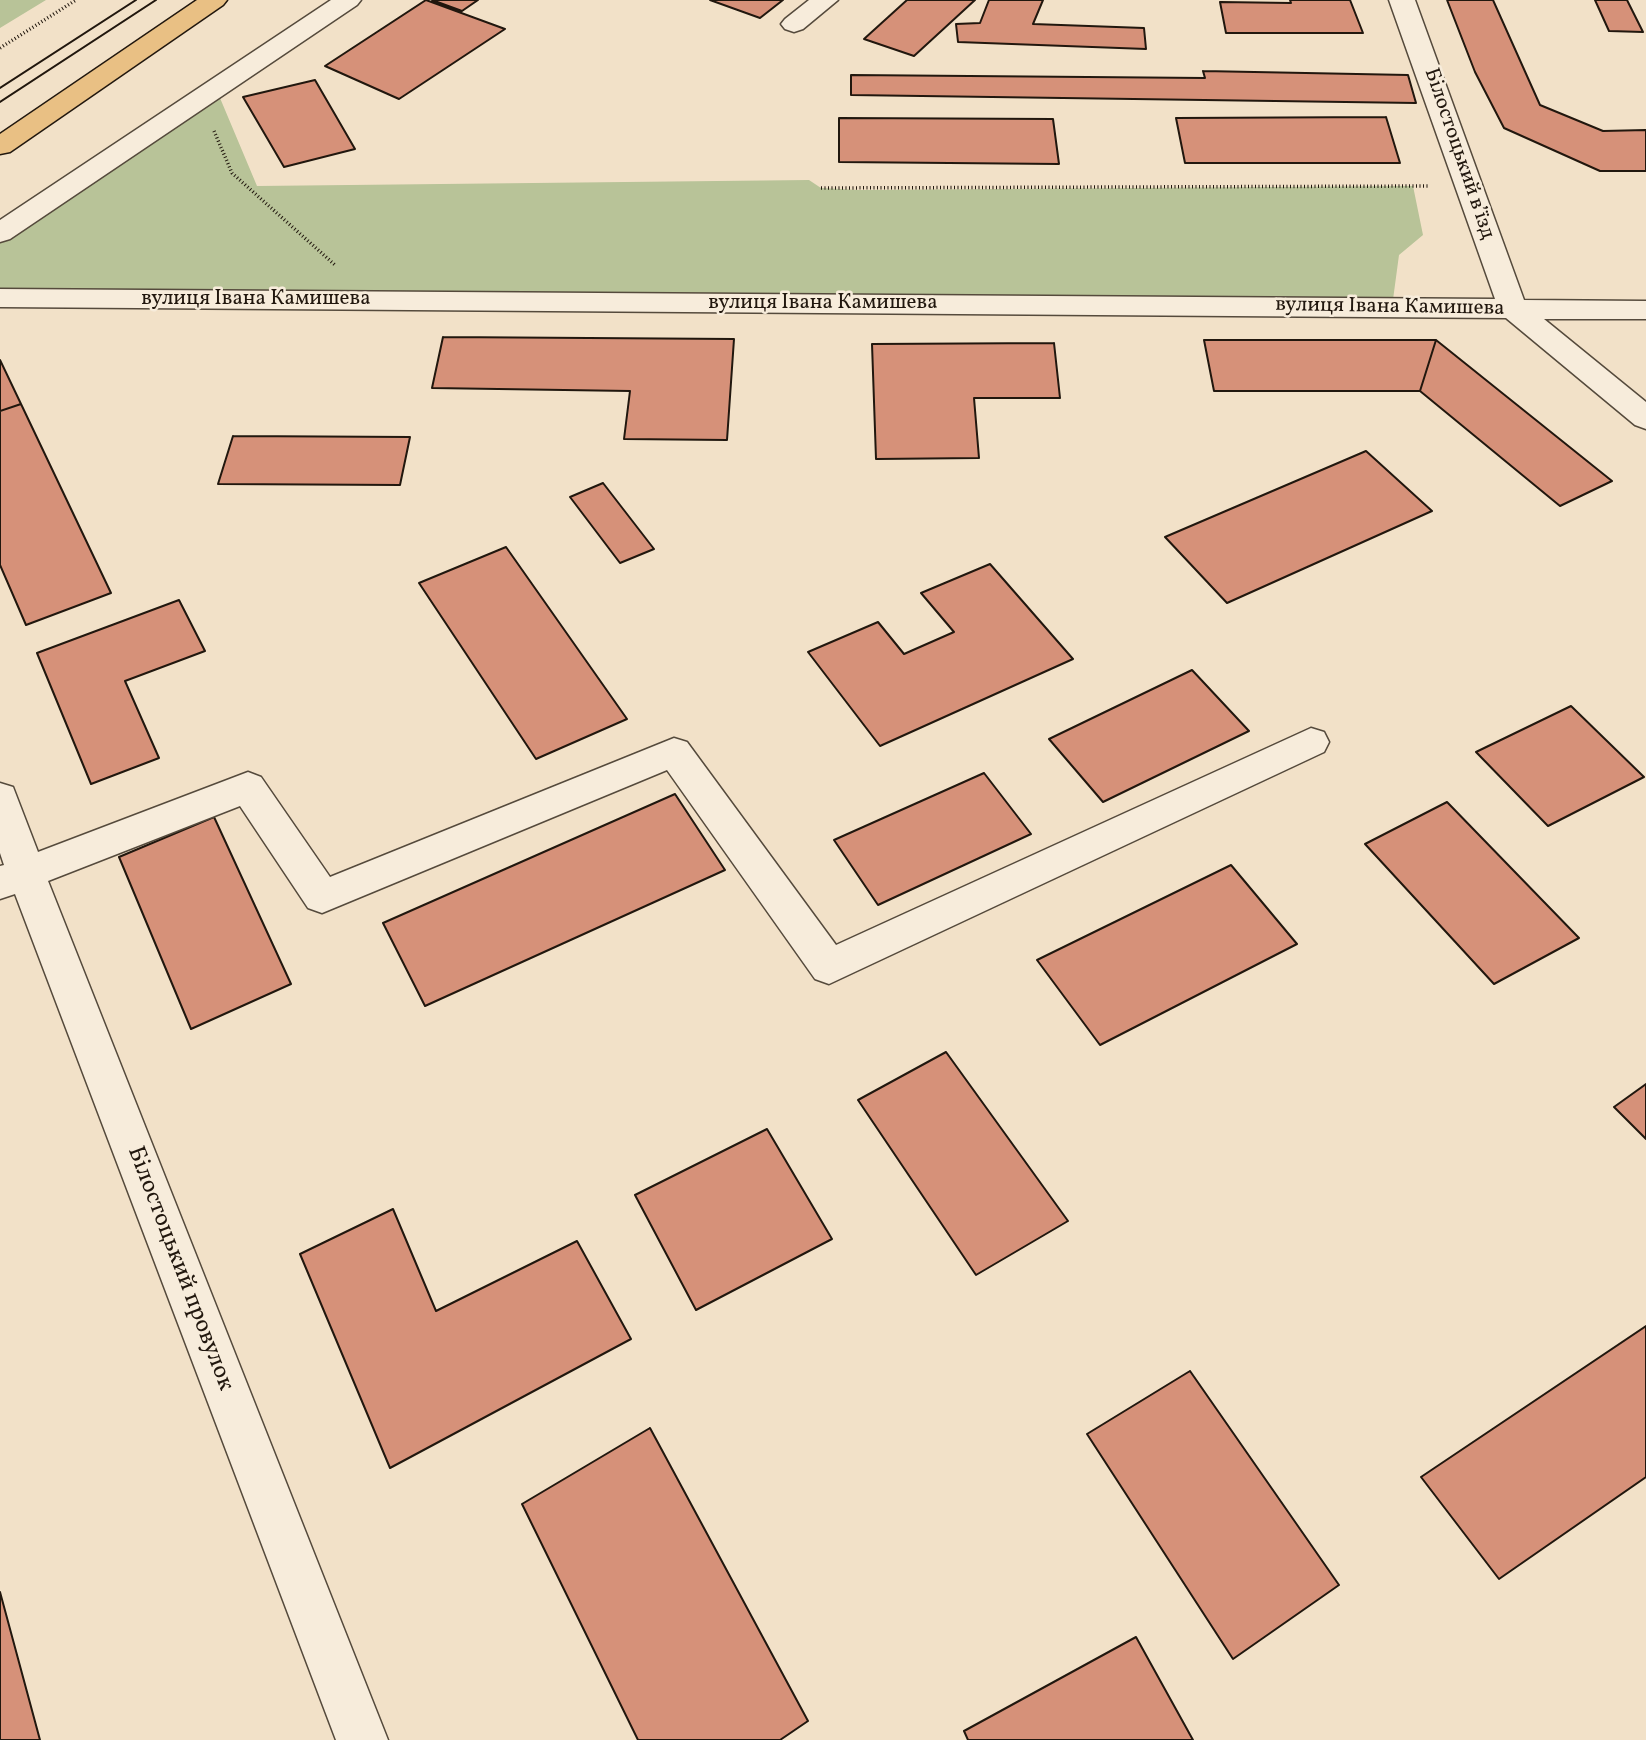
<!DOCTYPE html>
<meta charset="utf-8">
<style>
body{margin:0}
canvas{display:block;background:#f2e1c8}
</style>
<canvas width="1646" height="1740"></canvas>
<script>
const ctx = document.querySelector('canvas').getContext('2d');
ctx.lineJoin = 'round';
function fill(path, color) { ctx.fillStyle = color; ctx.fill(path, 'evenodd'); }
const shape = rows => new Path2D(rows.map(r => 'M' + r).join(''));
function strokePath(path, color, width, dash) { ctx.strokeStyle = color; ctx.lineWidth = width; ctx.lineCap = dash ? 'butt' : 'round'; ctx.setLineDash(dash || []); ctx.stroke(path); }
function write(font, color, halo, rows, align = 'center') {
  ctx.font = font + ' Vollkorn,serif'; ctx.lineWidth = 5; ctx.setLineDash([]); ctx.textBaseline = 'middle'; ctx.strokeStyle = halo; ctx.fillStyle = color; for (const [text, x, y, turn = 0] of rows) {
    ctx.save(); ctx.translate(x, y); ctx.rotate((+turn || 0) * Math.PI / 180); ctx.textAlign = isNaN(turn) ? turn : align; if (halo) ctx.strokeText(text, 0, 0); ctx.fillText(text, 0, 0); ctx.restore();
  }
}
fill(shape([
 [0,0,46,0,0,28],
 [220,98,257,186,809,180,821,188,859,190,1413,186,1423,235,1399,255,1392,307,0,298,0,233,168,121]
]), '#b8c398');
const building = shape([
 [426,0,505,29,399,99,325,66,426,0],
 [432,0,478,0,462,11,432,0],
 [710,0,783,0,760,18,710,0],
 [907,0,975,0,914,56,864,39,907,0],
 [989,0,1043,0,1033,24,1144,28,1146,49,958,42,956,24,980,23,989,0],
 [1290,0,1350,0,1363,33,1226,33,1220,2,1291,3,1290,0],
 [1447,0,1493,0,1540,105,1603,131,1646,130,1646,171,1600,171,1504,128,1475,72,1447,0],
 [1595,0,1627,0,1643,32,1609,31,1595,0],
 [1203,71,1408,75,1416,103,851,95,851,75,1205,78,1203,71],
 [315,80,355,149,284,167,243,97,315,80],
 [1386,117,1400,163,1185,163,1176,118,1386,117],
 [839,118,1053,119,1059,164,839,162,839,118],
 [443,337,734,339,727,440,624,439,630,391,432,388,443,337],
 [1204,340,1436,340,1420,391,1214,391,1204,340],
 [1436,340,1612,481,1560,506,1420,391,1436,340],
 [1054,343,1060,398,974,398,979,458,876,459,872,344,1054,343],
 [0,360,21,404,0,411,0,360],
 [21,404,111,593,26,625,0,565,0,411,21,404],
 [233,436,410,437,400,485,218,484,233,436],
 [1366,451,1432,511,1227,603,1165,537,1366,451],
 [603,483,654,549,620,563,570,497,603,483],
 [506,547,627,719,536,759,419,583,506,547],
 [990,564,1073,659,880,746,808,652,878,622,904,654,954,632,921,593,990,564],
 [179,600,205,651,125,681,159,758,91,784,37,653,179,600],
 [1192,670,1249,731,1103,802,1049,739,1192,670],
 [1571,706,1644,777,1548,826,1476,752,1571,706],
 [984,773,1031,834,878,905,834,840,984,773],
 [675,794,725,870,425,1006,383,923,675,794],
 [1447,802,1579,938,1494,984,1365,844,1447,802],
 [214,817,291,984,191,1029,119,857,214,817],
 [1231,865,1297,944,1100,1045,1037,960,1231,865],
 [946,1052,1068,1221,976,1275,858,1100,946,1052],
 [1646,1084,1646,1139,1614,1107,1646,1084],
 [767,1129,832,1239,696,1310,635,1195,767,1129],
 [393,1209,436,1311,577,1241,631,1339,390,1468,300,1254,393,1209],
 [1646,1326,1646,1477,1499,1579,1421,1477,1646,1326],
 [1190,1371,1339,1585,1233,1659,1087,1434,1190,1371],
 [650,1428,808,1721,780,1740,638,1740,522,1504,650,1428],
 [0,1592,40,1740,0,1740,0,1592],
 [1136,1637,1193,1740,968,1740,964,1731,1136,1637]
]);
fill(building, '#d69179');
strokePath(building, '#21170e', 2);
const minor = shape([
 [331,0,361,0,357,5,10,239,0,242,0,220,331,0],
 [809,0,838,0,803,29,794,32,785,29,781,24,785,19,809,0],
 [1389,0,1415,0,1524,300,1646,301,1646,319,1544,319,1646,402,1646,429,1635,425,1506,318,0,307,0,289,1495,299,1389,0],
 [1311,728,1324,732,1329,742,1324,752,829,984,815,979,667,770,322,913,308,908,240,806,48,881,388,1740,336,1740,15,894,0,899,0,866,4,865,0,853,0,783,13,787,38,852,248,772,261,777,330,877,674,738,687,742,836,945,1311,728]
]);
const major = shape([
 [197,0,227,0,223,5,10,152,0,154,0,134,197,0]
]);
strokePath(minor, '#554a3c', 3);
strokePath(major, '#21170e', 3);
strokePath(shape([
 [0,48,76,0],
 [214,131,232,173,335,265],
 [821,188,1429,186]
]), '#21170e', 3.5, [1, 2.5]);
fill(minor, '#f7ecdb');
fill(major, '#e9c084');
strokePath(shape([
 [0,88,136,0],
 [0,102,156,0]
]), '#21170e', 2);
write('21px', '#21170e', '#f7ecdb', [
 ["Білостоцький в’їзд",1458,154,71],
 ["вулиця Івана Камишева",256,300],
 ["вулиця Івана Камишева",823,304],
 ["вулиця Івана Камишева",1390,308,1]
]);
write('24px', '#21170e', '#f7ecdb', [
 ["Білостоцький провулок",179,1269,69]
]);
</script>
